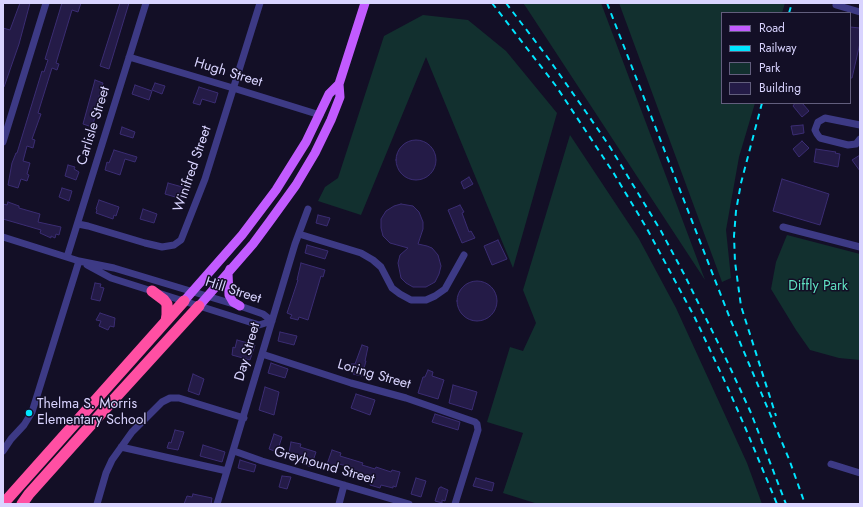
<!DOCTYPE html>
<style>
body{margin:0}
#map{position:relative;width:863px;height:507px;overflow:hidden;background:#130f26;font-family:Jost,sans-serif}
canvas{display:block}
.frame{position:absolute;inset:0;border:4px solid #d9d4ff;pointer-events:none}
.legend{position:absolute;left:721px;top:12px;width:130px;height:92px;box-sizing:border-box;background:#130f26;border:1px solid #625e7d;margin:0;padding:5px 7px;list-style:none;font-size:12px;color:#d9d4ff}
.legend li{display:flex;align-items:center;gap:8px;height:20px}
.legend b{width:20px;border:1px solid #625e7d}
</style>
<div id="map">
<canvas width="863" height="507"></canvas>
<div class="frame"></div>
<ul class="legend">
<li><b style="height:5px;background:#c25bff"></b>Road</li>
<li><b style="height:5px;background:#00e5ff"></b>Railway</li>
<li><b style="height:11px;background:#12302f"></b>Park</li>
<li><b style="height:11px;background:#241b47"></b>Building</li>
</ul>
</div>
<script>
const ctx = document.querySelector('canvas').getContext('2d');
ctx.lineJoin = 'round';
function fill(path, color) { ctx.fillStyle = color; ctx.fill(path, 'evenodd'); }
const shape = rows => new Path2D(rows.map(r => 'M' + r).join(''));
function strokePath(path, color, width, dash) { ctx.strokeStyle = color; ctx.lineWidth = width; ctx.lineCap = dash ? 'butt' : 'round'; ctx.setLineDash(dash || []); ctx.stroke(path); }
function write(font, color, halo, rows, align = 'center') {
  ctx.font = font + ' Jost,sans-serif'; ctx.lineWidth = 3; ctx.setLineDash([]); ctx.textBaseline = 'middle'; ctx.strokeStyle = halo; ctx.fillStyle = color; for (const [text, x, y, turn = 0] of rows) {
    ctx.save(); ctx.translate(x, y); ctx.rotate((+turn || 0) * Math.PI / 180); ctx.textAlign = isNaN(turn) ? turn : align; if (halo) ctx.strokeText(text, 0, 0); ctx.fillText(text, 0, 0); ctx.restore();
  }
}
fill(shape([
 [523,3,601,3,705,280,526,7],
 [619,3,785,3,782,13,722,13,722,103,755,103,739,157,726,230,731,278,722,282],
 [423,15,468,20,506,51,557,113,513,268,426,57,361,215,318,201,325,187,338,178,384,36],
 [570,135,639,239,676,308,747,463,762,504,538,504,503,493,523,433,487,422,510,347,523,351,536,323,523,290],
 [787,235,860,254,860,360,839,358,810,350,796,330,771,289,776,262]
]), '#12302f');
const building = shape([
 [20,3,30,3,19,44,4,87,3,87,3,28,10,30,20,3],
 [62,3,81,3,78,12,72,10,56,63,59,64,57,70,52,68,38,113,41,114,32,139,35,140,33,148,27,146,23,161,30,163,27,174,29,175,27,181,21,179,18,188,8,185,12,163,16,153,17,153,42,71,44,72,48,60,45,59,62,3],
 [120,3,129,3,109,69,100,66,120,3],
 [850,27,860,28,860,43,852,78,850,78,850,27],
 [95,80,103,83,98,100,99,100,94,117,95,117,92,127,83,124,95,80],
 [155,83,165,86,162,94,152,90,155,83],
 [135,85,152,91,149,100,132,94,135,85],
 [199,87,218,93,215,103,202,99,200,105,193,103,199,87],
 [795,103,802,103,809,111,802,117,793,106,795,103],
 [803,125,804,133,793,135,791,126,803,125],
 [122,127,135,132,133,138,120,134,122,127],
 '396 160a20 20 0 1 1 40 0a20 20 0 1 1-40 0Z',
 [802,141,809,148,799,157,793,149,802,141],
 [816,149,836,152,835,153,840,154,838,167,814,162,816,149],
 [114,150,137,157,135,162,125,159,120,175,105,170,107,162,109,163,114,150],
 [860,155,860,171,852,160,860,155],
 [68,165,75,167,74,169,79,172,76,180,65,176,68,165],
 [469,177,473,184,464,189,461,182,469,177],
 [782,179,829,194,820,225,773,211,782,179],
 [168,183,186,188,182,199,165,194,168,183],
 [62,188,72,191,69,201,59,197,62,188],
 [99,200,119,207,116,216,114,215,113,219,96,213,97,210,96,209,99,200],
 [8,202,19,206,19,208,40,214,38,222,61,227,59,235,56,234,55,238,51,236,51,238,40,233,41,230,3,219,3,204,7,205,8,202],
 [401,204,413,206,419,212,423,222,423,229,418,244,427,246,432,248,438,255,441,266,439,274,435,282,426,287,413,287,406,283,401,278,398,263,400,255,408,248,390,243,383,236,381,228,381,219,386,211,394,206,401,204],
 [460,205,464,212,462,213,469,232,471,231,475,238,462,243,448,210,460,205],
 [143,209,157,214,154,223,140,219,143,209],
 [318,215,330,218,327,226,316,223,318,215],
 [498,240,507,259,492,265,484,246,498,240],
 [307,245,328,251,325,259,305,253,307,245],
 [301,263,325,270,323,277,321,276,308,320,299,317,298,320,290,318,292,315,287,313,298,280,297,280,301,263],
 '457 301a20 20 0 1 1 40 0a20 20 0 1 1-40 0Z',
 [95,283,101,284,100,287,104,288,100,301,91,299,95,283],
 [100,313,115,318,114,327,110,326,108,330,99,326,101,321,96,320,100,313],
 [280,332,297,336,294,345,278,341,280,332],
 [237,340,255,345,250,360,232,355,233,347,235,348,237,340],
 [362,345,368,347,365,361,366,361,362,376,353,374,354,370,350,369,351,364,355,364,362,345],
 [271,363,288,369,285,378,268,373,271,363],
 [428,370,433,372,432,376,444,380,438,399,418,393,423,377,425,377,428,370],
 [193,374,204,379,199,395,188,391,193,374],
 [453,385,477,392,472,410,449,403,453,385],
 [265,387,279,392,274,415,259,410,265,387],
 [356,394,375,400,370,415,351,408,356,394],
 [435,414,460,422,458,430,432,422,435,414],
 [175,430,184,432,178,450,167,448,169,442,171,443,175,430],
 [274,434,282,437,277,452,269,449,274,434],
 [291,442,301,444,300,447,316,452,311,467,301,463,301,462,288,458,291,442],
 [203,445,225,452,222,462,200,456,203,445],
 [332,450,341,453,340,456,363,463,362,465,375,469,376,467,391,472,392,470,400,472,396,487,393,486,393,488,381,485,380,488,370,485,371,482,348,475,351,467,339,464,337,470,326,467,332,450],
 [240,460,256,465,254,472,238,468,240,460],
 [282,476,291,477,287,489,279,487,282,476],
 [416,478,426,481,421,497,411,494,416,478],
 [476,478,494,483,492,491,473,486,476,478],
 [441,487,448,490,445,501,442,500,442,503,435,501,439,488,441,487],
 [193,494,212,498,211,504,184,504,187,496,192,497,193,494]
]);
fill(building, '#241b47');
strokePath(building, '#3b2d73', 1);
strokePath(shape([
 [836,5,860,12],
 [129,57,233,88,320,115],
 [860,125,825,118,818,122,815,130,817,134,820,138,848,145,856,144,860,139],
 [3,142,46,3],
 [78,224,88,226,145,243,162,247,174,245,181,240,205,179,260,3],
 [783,227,860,247],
 [299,234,361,253,373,260,381,267,392,288,400,294,411,300,426,300,435,296,445,289,464,255],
 [3,237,79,261,114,268,240,306,263,314,272,321],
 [67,257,146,3],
 [87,265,111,278,237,318,259,325,272,321],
 [262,354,351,383,406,398,475,422,477,424,478,430,455,504],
 [121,447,227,471],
 [3,451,11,439,24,425,32,412,79,261],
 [234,451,262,461,409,504],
 [831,464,860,473],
 [97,504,106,473,112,460,132,432,162,402,170,398,179,398,244,418],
 [217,504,295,244,308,209],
 [339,504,344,485]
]), '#3d3a85', 7);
strokePath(shape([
 [230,269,228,273,229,295,233,302,240,306],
 [184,301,242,235,276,190,306,142,329,94,339,84],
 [199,306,253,244,270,221,296,185,315,153,331,120,340,97,339,84,365,3]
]), '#c25bff', 9);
strokePath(shape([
 [152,291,164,300,167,304,167,315,166,321],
 [3,504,184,301],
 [22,504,29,494,106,408,199,306]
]), '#ff4fa3', 11);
strokePath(shape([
 [492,3,556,86,613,172,646,227,695,318,727,386,745,427,777,504],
 [506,3,548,58,586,112,610,147,661,231,684,274,728,363,751,413,786,504],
 [607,3,731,321,789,459,805,504],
 [789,13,792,3],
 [762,103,741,183,736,211,734,236,735,262,741,306,776,416]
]), '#00e5ff', 2, [6, 5]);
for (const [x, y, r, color] of [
 [29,413,4,"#00e5ff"]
]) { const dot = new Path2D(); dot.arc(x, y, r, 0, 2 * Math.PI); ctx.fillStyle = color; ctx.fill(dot); strokePath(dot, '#130f26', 1.5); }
write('14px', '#d9d4ff', '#130f26', [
 ["Hugh Street",228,73,17],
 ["Carlisle Street",94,126,-73],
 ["Winifred Street",193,169,-71],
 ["Hill Street",233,291,18],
 ["Day Street",248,352,-74],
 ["Loring Street",374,375,16],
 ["Greyhound Street",324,466,16]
]);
write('14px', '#5fe0c0', '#130f26', [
 ["Diffly Park",818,287]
]);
write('14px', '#d9d4ff', '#130f26', [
 ["Thelma S. Morris",37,405],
 ["Elementary School",37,421]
], 'left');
</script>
